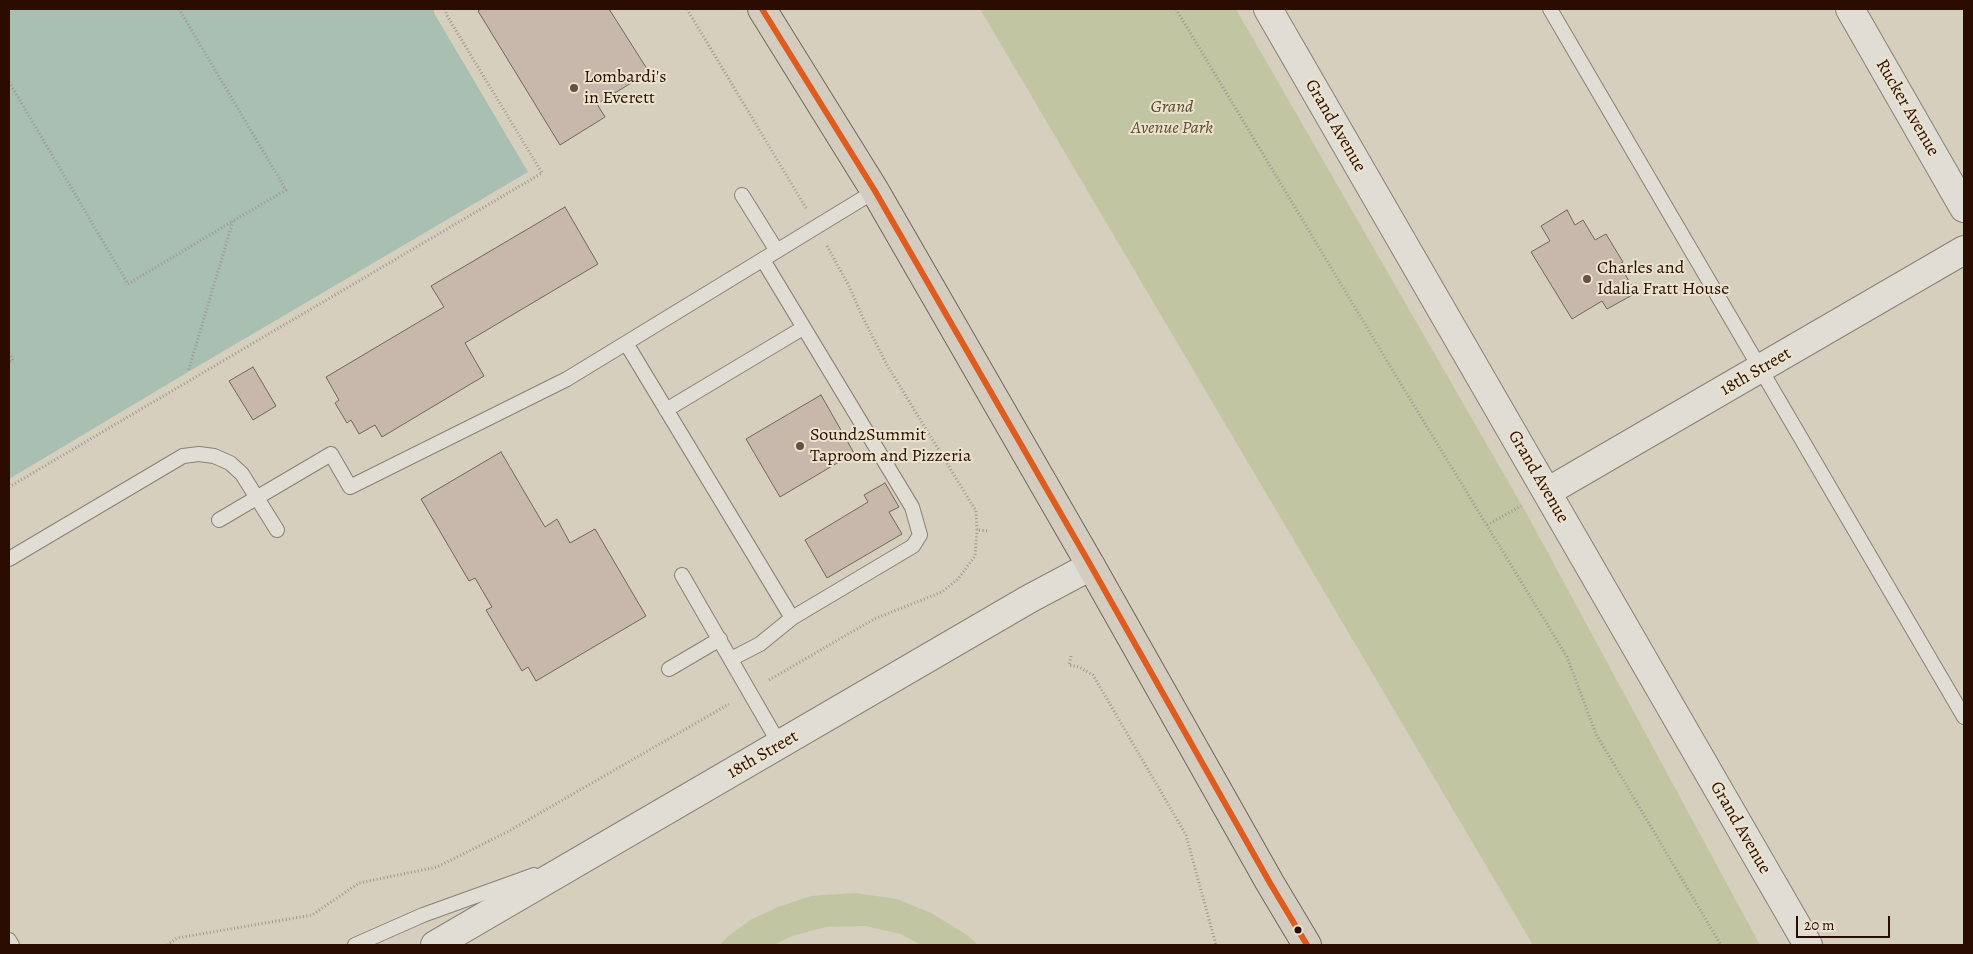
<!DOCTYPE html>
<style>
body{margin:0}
#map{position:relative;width:1973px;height:954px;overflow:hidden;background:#d6cfbe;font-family:Alegreya,serif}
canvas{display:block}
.frame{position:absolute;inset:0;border:10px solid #2a0d00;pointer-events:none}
.scale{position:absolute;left:1796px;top:916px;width:94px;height:22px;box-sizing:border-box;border:2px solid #2a0d00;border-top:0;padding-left:6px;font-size:15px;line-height:18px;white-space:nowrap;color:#2a0d00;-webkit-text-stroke:4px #ece3ce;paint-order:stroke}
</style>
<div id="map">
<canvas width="1973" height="954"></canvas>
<div class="frame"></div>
<div class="scale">20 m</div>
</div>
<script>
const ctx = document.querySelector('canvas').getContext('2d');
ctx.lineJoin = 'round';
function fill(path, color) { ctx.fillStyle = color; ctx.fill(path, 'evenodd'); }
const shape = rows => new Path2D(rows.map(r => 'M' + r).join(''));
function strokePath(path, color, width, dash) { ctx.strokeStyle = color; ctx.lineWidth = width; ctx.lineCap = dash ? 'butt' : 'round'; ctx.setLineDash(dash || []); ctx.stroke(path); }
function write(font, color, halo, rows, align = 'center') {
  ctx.font = font + ' Alegreya,serif'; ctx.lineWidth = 4; ctx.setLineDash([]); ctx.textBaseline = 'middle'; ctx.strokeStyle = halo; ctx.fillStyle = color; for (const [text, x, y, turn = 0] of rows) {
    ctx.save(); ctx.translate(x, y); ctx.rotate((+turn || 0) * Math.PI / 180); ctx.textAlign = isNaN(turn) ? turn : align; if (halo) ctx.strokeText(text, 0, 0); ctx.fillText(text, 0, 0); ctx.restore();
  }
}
fill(shape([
 [980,9,1236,9,1528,516,1760,945,1533,945],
 [855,893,897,899,931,913,967,935,978,945,921,945,901,934,865,926,826,927,792,936,774,945,720,945,727,937,752,919,778,907,811,896]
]), '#c2c5a2');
fill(shape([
 [9,9,434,9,434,13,528,172,188,372,9,479]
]), '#a8bfb1');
const building = shape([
 [481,9,609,9,649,72,597,104,605,117,560,145,478,11,481,9],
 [565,207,598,264,465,343,484,376,382,437,375,425,359,434,351,420,347,423,335,403,339,400,326,377,444,307,431,286,565,207],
 [1567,210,1575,225,1583,220,1595,240,1606,234,1623,262,1619,264,1636,293,1607,309,1602,301,1572,319,1531,252,1550,241,1541,226,1567,210],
 [253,367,276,406,253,420,229,381,253,367],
 [821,395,854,453,780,497,746,439,821,395],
 [501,452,545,527,557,519,570,543,595,529,646,616,536,681,528,667,522,671,486,610,492,607,475,578,469,581,421,499,501,452],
 [885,483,899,507,889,512,902,534,827,578,805,540,868,502,864,495,885,483]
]);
fill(building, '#c8b8ac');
strokePath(building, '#70675d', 1);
const service = shape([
 [1550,9,1964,717],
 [742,195,777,251],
 [763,260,912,507,920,535,913,546,792,618],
 [626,343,792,618,760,644,731,659],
 [666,410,803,328],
 [219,520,331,454,350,487,567,379,875,191],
 [9,559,183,456,199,454,214,456,230,463,242,474,277,530],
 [682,575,780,745],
 [669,669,720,639],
 [9,940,12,945],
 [355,945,423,915,534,875]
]);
const minor = shape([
 [1547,492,1964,250],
 [435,945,1029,599,1091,566]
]);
const tertiary = shape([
 [1268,9,1808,945],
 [1850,9,1964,208]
]);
const primary = shape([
 [762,9,875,191,1091,566,1270,883,1307,945]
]);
strokePath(service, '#898176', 16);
strokePath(minor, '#898176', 30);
strokePath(tertiary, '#898176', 30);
strokePath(primary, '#70675d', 30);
strokePath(shape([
 [179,9,286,190,233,221],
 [687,9,806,208],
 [1176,9,1393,371,1567,657,1596,734,1721,945],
 [9,82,128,284,233,221,188,372],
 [827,246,850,288,861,314,887,365,976,511,977,530,989,531],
 [9,353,13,360,9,362],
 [9,487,542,173,446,14,446,9],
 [1487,525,1521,506],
 [1071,656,1069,665,1079,667,1093,675,1186,835,1216,945],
 [769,680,874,619,942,592,958,579,975,556,977,530],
 [167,945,177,938,312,915,359,883,437,867,509,831,729,704]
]), '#9d978f', 3, [1, 2.5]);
strokePath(service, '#e0ddd4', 14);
strokePath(minor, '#e0ddd4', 28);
strokePath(tertiary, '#e0ddd4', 28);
strokePath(primary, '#d4cdbf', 28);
strokePath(shape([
 [762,9,875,191,1091,566,1270,883,1307,945]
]), '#de5c1f', 6);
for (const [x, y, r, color] of [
 [574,88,5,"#665142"],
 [1587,279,5,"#665142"],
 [800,446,5,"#665142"],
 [1298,930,4.5,"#2a0d00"]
]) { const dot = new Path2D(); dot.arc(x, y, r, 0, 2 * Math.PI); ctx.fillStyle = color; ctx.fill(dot); strokePath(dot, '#ece3ce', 2); }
write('18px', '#2a0d00', '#ece3ce', [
 ["Lombardi's",584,78],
 ["in Everett",584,99],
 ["Charles and",1597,269],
 ["Idalia Fratt House",1597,290],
 ["Sound2Summit",810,436],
 ["Taproom and Pizzeria",810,457]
], 'left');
write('italic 18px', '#5a4b31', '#ece3ce', [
 ["Grand",1172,108],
 ["Avenue Park",1172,129]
]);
write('18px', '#2a0d00', '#ece3ce', [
 ["Rucker Avenue",1907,108,60],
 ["Grand Avenue",1335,126,60],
 ["18th Street",1756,372,-30],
 ["Grand Avenue",1538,477,60],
 ["18th Street",763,755,-30],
 ["Grand Avenue",1740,828,60]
]);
</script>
